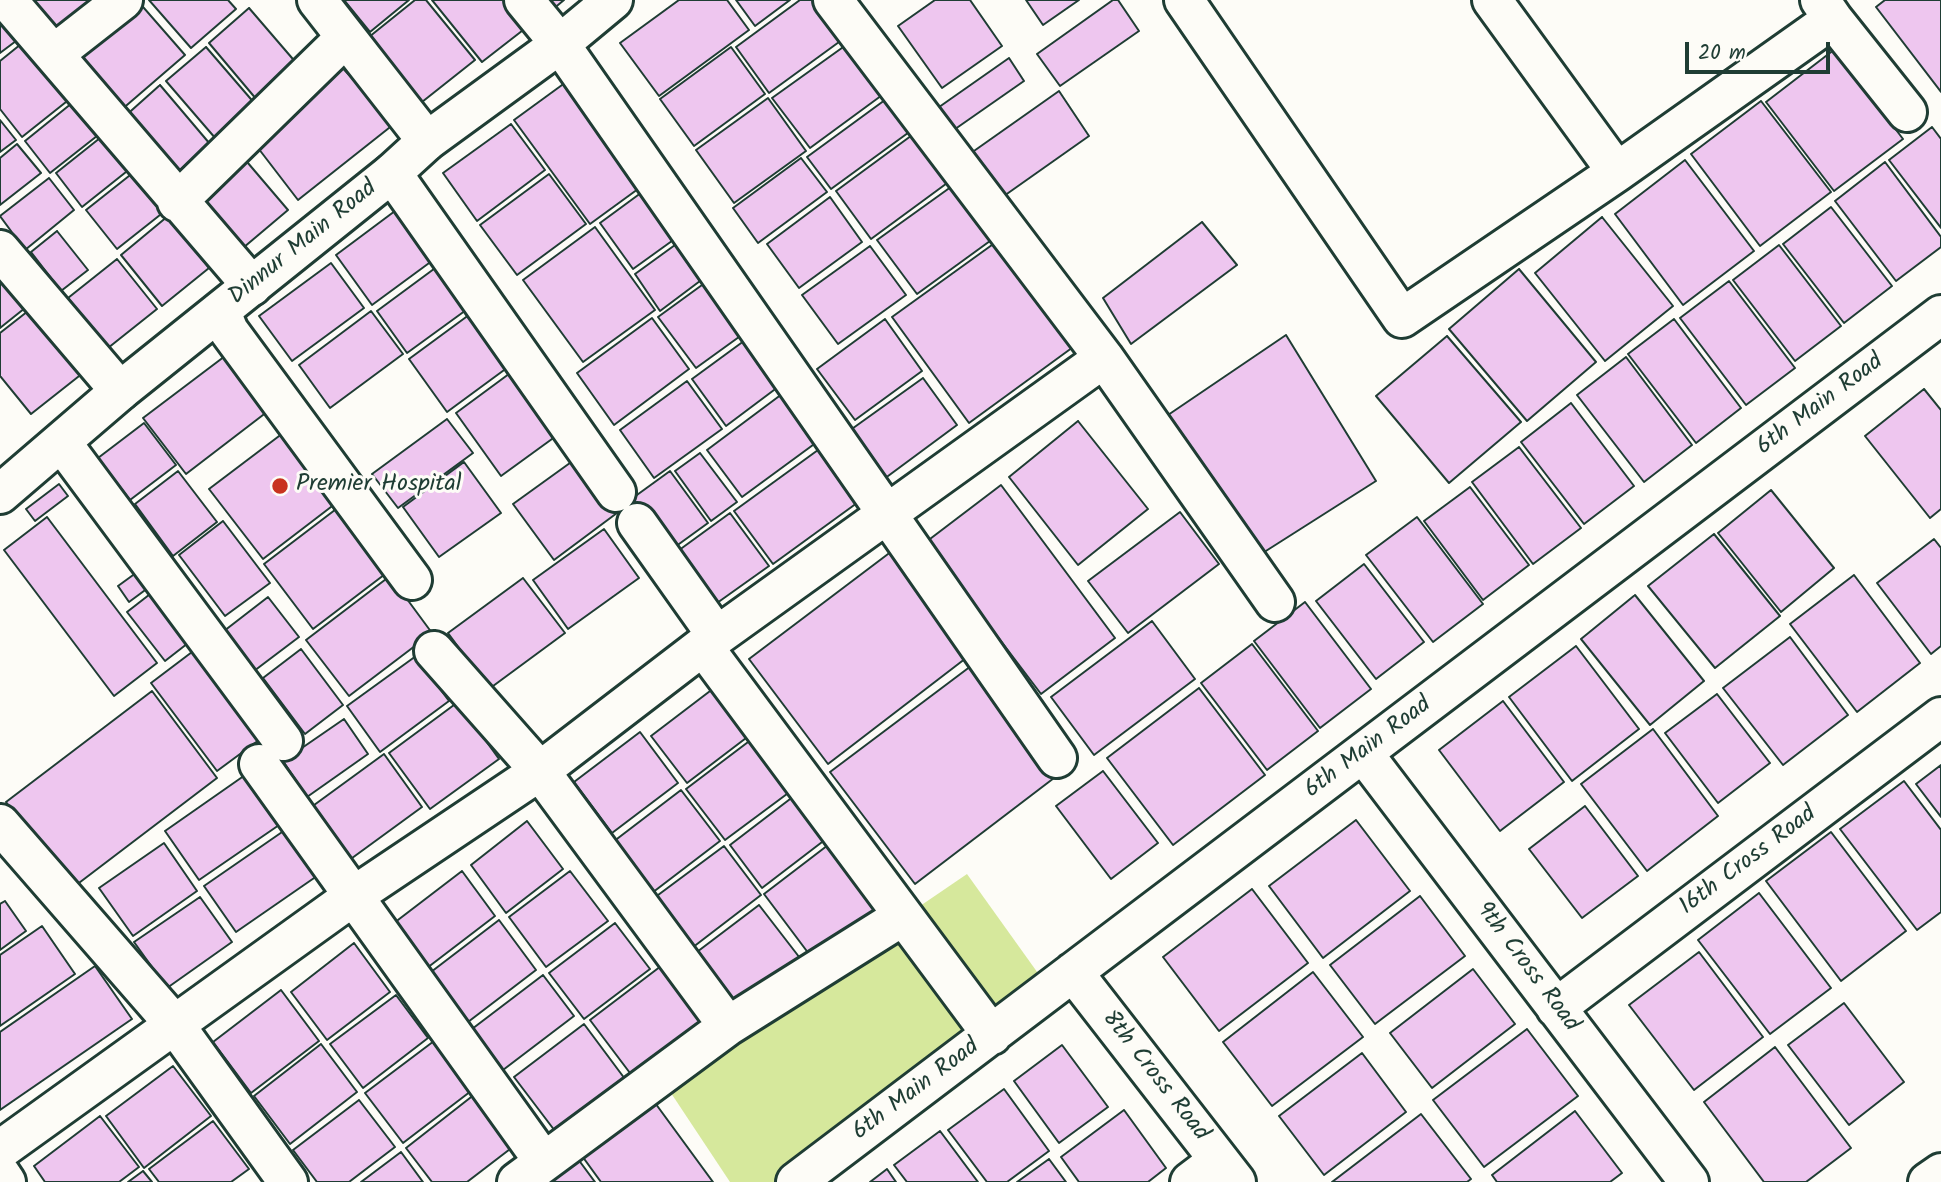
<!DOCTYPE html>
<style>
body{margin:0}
#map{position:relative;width:1941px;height:1182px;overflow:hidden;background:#fdfcf7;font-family:Kalam,sans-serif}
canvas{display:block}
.scale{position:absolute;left:1685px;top:42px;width:145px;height:32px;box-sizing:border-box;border:4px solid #1f3d34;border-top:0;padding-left:9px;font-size:21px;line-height:24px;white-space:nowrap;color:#1f3d34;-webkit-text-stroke:5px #fdfcf7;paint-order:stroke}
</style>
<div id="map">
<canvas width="1941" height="1182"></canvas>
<div class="scale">20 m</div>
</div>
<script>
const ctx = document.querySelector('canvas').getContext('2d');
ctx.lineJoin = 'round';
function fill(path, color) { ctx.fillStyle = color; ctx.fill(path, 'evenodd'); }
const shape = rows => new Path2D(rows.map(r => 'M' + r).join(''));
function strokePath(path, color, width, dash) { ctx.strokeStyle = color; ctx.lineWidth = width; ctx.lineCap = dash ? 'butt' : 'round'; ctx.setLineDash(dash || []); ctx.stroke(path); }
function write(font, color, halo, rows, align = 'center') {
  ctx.font = font + ' Kalam,sans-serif'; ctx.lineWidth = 6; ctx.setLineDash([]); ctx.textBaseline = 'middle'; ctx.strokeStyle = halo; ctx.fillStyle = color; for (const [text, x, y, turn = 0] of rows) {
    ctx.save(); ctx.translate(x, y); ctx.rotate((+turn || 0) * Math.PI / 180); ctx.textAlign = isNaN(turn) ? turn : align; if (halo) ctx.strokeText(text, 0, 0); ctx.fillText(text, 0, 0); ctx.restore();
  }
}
fill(shape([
 [967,874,1050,990,796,1182,730,1182,663,1081]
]), '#d6e89c');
const building = shape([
 [18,0,89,0,93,5,50,40,18,0],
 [137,0,185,55,120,111,72,56,137,0],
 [149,0,228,0,236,9,191,48,149,0],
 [344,0,409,0,370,32,344,0],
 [415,0,426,0,475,60,422,102,369,37,415,0],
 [432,0,505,0,527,27,482,62,432,0],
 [543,0,564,0,552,10,543,0],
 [679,0,727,0,749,30,659,96,620,43,679,0],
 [736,0,790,0,755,26,736,0],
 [800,0,825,0,850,34,769,93,736,47,800,0],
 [935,0,970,0,1002,46,942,88,898,26,935,0],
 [1026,0,1079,0,1043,25,1026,0],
 [1113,0,1118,0,1139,31,1060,86,1037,54,1113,0],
 [1885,0,1941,0,1941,92,1876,7,1885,0],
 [249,8,298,65,257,100,209,43,249,8],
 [0,13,20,38,0,53,0,13],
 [26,40,71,98,22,137,0,109,0,61,26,40],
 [853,40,889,90,810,148,772,98,853,40],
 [206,47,256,105,216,139,166,81,206,47],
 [731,47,765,94,694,146,660,99,731,47],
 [1835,49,1903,139,1834,191,1766,102,1835,49],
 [1009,58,1024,81,948,134,932,112,1009,58],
 [339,64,394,124,298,200,255,144,339,64],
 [573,77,649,181,590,224,514,120,573,77],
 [160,85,210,144,173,176,123,118,160,85],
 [1059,91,1089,136,994,203,964,158,1059,91],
 [889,97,912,130,831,189,807,157,889,97],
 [768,98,806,151,734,203,696,150,768,98],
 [77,99,102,132,50,173,25,141,77,99],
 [1761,101,1831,192,1760,246,1691,154,1761,101],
 [0,120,16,140,0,152,0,120],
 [511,124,545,170,477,221,443,173,511,124],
 [1932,127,1941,139,1941,228,1889,160,1932,127],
 [919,130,954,178,871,239,836,191,919,130],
 [105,134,131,168,82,207,56,173,105,134],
 [17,144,41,173,0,205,0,158,17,144],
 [242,156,288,210,237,253,191,198,242,156],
 [801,158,827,192,758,243,733,208,801,158],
 [1685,160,1754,251,1683,305,1615,214,1685,160],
 [1885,162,1941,237,1941,247,1896,281,1835,201,1885,162],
 [134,172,165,211,117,249,86,210,134,172],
 [549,174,586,224,517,275,480,225,549,174],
 [49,178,74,210,25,250,0,216,49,178],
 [962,179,1001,233,917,294,877,240,962,179],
 [649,187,683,233,633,269,600,223,649,187],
 [830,197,862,242,799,288,767,244,830,197],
 [403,205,440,255,372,305,336,255,403,205],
 [1831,207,1892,286,1844,323,1783,244,1831,207],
 [168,216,209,268,162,306,121,255,168,216],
 [1602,217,1673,306,1605,361,1535,273,1602,217],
 [1202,222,1237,265,1131,344,1103,298,1202,222],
 [595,227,655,310,583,362,523,280,595,227],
 [57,231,88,270,61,291,31,252,57,231],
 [686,237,712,272,660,311,635,274,686,237],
 [1003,237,1080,342,969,423,892,317,1003,237],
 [1779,245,1841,326,1795,361,1733,280,1779,245],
 [870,246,906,295,838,344,802,295,870,246],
 [0,256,35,300,0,328,0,256],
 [117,259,157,309,108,348,68,298,117,259],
 [331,263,364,308,292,361,259,316,331,263],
 [442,263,473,305,407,353,377,311,442,263],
 [1519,269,1596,362,1527,421,1449,329,1519,269],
 [713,277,750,329,696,368,658,317,713,277],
 [1729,281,1795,368,1746,405,1680,318,1729,281],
 [37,304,88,369,31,414,0,376,0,333,37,304],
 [477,309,515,362,447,412,409,359,477,309],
 [371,311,403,354,330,408,299,365,371,311],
 [652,318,689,369,614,425,577,373,652,318],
 [885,319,922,371,855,420,817,369,885,319],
 [1674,319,1741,408,1696,443,1628,354,1674,319],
 [1286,335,1376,481,1258,556,1168,415,1286,335],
 [1447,336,1521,422,1449,483,1376,396,1447,336],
 [748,338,782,384,726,426,692,379,748,338],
 [233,350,276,405,186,474,143,418,233,350],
 [1626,357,1692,445,1644,482,1577,395,1626,357],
 [517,368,563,431,501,476,456,413,517,368],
 [923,378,957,425,884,479,849,431,923,378],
 [687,381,722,429,654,478,620,430,687,381],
 [1924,389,1941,410,1941,509,1930,518,1865,436,1924,389],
 [782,394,817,442,742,497,707,450,782,394],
 [1571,403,1634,486,1584,524,1521,442,1571,403],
 [447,419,473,453,398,508,372,474,447,419],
 [1078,421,1148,509,1078,565,1009,477,1078,421],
 [144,423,176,465,130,500,98,458,144,423],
 [291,427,344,497,263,559,209,489,291,427],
 [1519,447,1581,528,1533,564,1472,482,1519,447],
 [818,450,857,503,773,564,734,511,818,450],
 [700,453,737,502,711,521,675,471,700,453],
 [581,455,621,510,554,560,513,504,581,455],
 [464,462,501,513,439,557,403,507,464,462],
 [178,471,217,522,173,556,135,504,178,471],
 [670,471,708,523,668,552,630,500,670,471],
 [59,484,68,496,35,521,26,509,59,484],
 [1001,485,1115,638,1041,694,926,542,1001,485],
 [1470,487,1529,565,1483,600,1424,521,1470,487],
 [1771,490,1834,568,1781,612,1718,533,1771,490],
 [348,500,397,565,313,629,264,564,348,500],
 [1180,512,1219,564,1128,633,1088,581,1180,512],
 [730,513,769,566,710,608,671,556,730,513],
 [47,517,157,663,114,696,4,550,47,517],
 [1417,517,1483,604,1433,642,1366,555,1417,517],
 [223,521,270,583,225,616,179,555,223,521],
 [604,529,639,578,568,629,533,580,604,529],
 [1714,534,1780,616,1715,668,1648,586,1714,534],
 [1934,539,1941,548,1941,646,1931,654,1877,583,1934,539],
 [892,551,970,655,828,764,749,659,892,551],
 [1364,564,1424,642,1376,679,1316,601,1364,564],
 [140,570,152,585,129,602,118,586,140,570],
 [1854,575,1920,663,1857,712,1790,624,1854,575],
 [390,576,432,633,349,696,306,640,390,576],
 [523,578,565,633,489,689,448,633,523,578],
 [154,591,192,640,165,661,127,612,154,591],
 [1635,595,1704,681,1650,725,1581,639,1635,595],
 [268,597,299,637,254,671,224,631,268,597],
 [1305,602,1371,689,1320,728,1254,641,1305,602],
 [1152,621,1195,679,1094,755,1051,697,1152,621],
 [1790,637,1848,715,1783,765,1723,688,1790,637],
 [1252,644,1318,731,1267,770,1201,683,1252,644],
 [1576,646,1639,729,1572,781,1509,697,1576,646],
 [301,649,343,705,305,734,263,678,301,649],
 [192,652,259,740,217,771,151,683,192,652],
 [416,656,449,701,380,752,347,706,416,656],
 [971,666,1054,778,915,884,830,772,971,666],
 [714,688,750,735,687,783,651,736,714,688],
 [1199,688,1265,775,1173,845,1107,758,1199,688],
 [152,691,217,778,71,889,6,802,152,691],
 [1717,694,1770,763,1718,803,1665,733,1717,694],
 [1503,701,1564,782,1500,831,1439,750,1503,701],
 [458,702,499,759,430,809,389,753,458,702],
 [344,719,368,754,307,797,283,761,344,719],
 [1653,729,1718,816,1647,871,1581,784,1653,729],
 [640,732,678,783,612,833,574,782,640,732],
 [756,736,795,788,725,840,686,789,756,736],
 [384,754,422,807,348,861,310,808,384,754],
 [1941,765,1941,817,1916,784,1941,765],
 [1103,771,1158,843,1111,879,1056,806,1103,771],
 [248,773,282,823,199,880,165,831,248,773],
 [1904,781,1941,830,1941,912,1917,930,1840,829,1904,781],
 [681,790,720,841,648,896,609,845,681,790],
 [794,796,826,839,762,888,730,845,794,796],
 [1585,806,1638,876,1582,918,1529,849,1585,806],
 [1356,820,1410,891,1323,958,1269,886,1356,820],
 [527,821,563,869,506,913,471,865,527,821],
 [285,830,317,876,236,932,204,886,285,830],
 [1831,832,1906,931,1841,981,1766,881,1831,832],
 [832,842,880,907,812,958,764,894,832,842],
 [164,843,197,891,133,936,99,888,164,843],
 [724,846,761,895,688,951,650,901,724,846],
 [462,871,495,916,427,968,394,923,462,871],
 [570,871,608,921,546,967,509,917,570,871],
 [1252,889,1308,963,1219,1031,1163,957,1252,889],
 [1759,893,1831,988,1770,1034,1698,940,1759,893],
 [1420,896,1465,956,1375,1024,1330,965,1420,896],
 [200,897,232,942,167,988,134,942,200,897],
 [5,901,26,931,0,950,0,904,5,901],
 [759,905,803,962,733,1015,689,958,759,905],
 [499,920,536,970,468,1022,431,972,499,920],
 [615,923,650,969,584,1019,549,973,615,923],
 [42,926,75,974,0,1026,0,955,42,926],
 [354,943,390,992,327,1040,291,992,354,943],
 [1699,952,1763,1037,1694,1090,1629,1005,1699,952],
 [665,963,711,1024,636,1081,590,1020,665,963],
 [95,966,132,1019,0,1110,0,1032,95,966],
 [1473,969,1515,1024,1432,1088,1390,1033,1473,969],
 [1313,972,1363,1037,1272,1106,1223,1042,1313,972],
 [543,975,574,1016,503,1070,472,1029,543,975],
 [281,990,319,1041,251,1093,213,1042,281,990],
 [396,995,428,1038,363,1088,330,1044,396,995],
 [1844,1003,1904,1082,1849,1125,1788,1045,1844,1003],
 [584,1024,625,1079,555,1131,514,1077,584,1024],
 [1527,1029,1578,1096,1484,1167,1433,1100,1527,1029],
 [438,1038,475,1088,403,1143,365,1093,438,1038],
 [321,1044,357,1092,290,1144,254,1096,321,1044],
 [1062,1045,1108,1107,1059,1143,1014,1081,1062,1045],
 [1775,1047,1851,1148,1806,1182,1764,1182,1704,1102,1775,1047],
 [1362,1053,1406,1112,1324,1175,1279,1116,1362,1053],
 [173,1066,211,1116,144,1168,106,1116,173,1066],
 [1004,1089,1049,1151,1007,1182,987,1182,948,1130,1004,1089],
 [475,1094,514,1146,467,1182,432,1182,406,1148,475,1094],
 [650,1096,713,1182,601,1182,577,1149,650,1096],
 [359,1100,395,1147,349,1182,317,1182,293,1150,359,1100],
 [1124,1110,1166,1168,1148,1182,1079,1182,1061,1157,1124,1110],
 [1575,1111,1622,1173,1610,1182,1497,1182,1492,1175,1575,1111],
 [1421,1114,1471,1179,1467,1182,1332,1182,1421,1114],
 [100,1116,139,1167,119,1182,45,1182,34,1166,100,1116],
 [213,1121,249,1169,231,1182,159,1182,149,1169,213,1121],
 [940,1131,978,1182,907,1182,894,1165,940,1131],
 [401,1152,423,1182,361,1182,401,1152],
 [575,1155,595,1182,539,1182,575,1155],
 [1049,1159,1066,1182,1017,1182,1049,1159],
 [887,1169,896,1182,870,1182,887,1169],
 [143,1171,152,1182,128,1182,143,1171]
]);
fill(building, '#eec6ef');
strokePath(building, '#1f3d34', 2);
const minor = shape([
 [7,0,252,286],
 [317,0,427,141],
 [524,0,560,44,1057,758],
 [833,0,1104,358,1275,602],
 [1184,0,1402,318,1617,172,1833,19,1820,0],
 [1492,0,1617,172],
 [1833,19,1907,112],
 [54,54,123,0],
 [392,173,616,492],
 [177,202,346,37],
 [0,250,120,391],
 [221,312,229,331,412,580],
 [62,443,283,741],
 [637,523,717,636],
 [703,646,992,1035],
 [434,651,540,771,728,1026],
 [1363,753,1689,1182],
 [259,764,544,1162],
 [0,824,175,1025,288,1182],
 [1073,972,1236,1182],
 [1556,1008,1941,717],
 [0,1150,352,897,540,771,703,646,1104,358],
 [0,1173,6,1182],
 [517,1182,728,1026,903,916],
 [796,1182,1941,315],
 [1190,1182,1219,1160],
 [1928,1182,1941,1173]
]);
const major = shape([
 [0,494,120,391,392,173,427,141,560,44,613,0]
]);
strokePath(minor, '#1f3d34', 44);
strokePath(major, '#1f3d34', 44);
strokePath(minor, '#fdfcf7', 38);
strokePath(major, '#fdfcf7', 38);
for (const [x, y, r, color] of [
 [280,486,9,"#c8321e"]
]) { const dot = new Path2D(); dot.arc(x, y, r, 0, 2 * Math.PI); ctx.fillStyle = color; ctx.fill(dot); strokePath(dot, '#fdfcf7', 2.5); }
write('24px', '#1f3d34', '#fdfcf7', [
 ["Dinnur Main Road",304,244,-39],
 ["6th Main Road",1821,406,-37],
 ["6th Main Road",1369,749,-37],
 ["16th Cross Road",1749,862,-37],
 ["9th Cross Road",1526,968,53],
 ["8th Cross Road",1154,1077,52],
 ["6th Main Road",917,1091,-37]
]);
write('24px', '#1f3d34', '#fdfcf7', [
 ["Premier Hospital",296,486]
], 'left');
</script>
